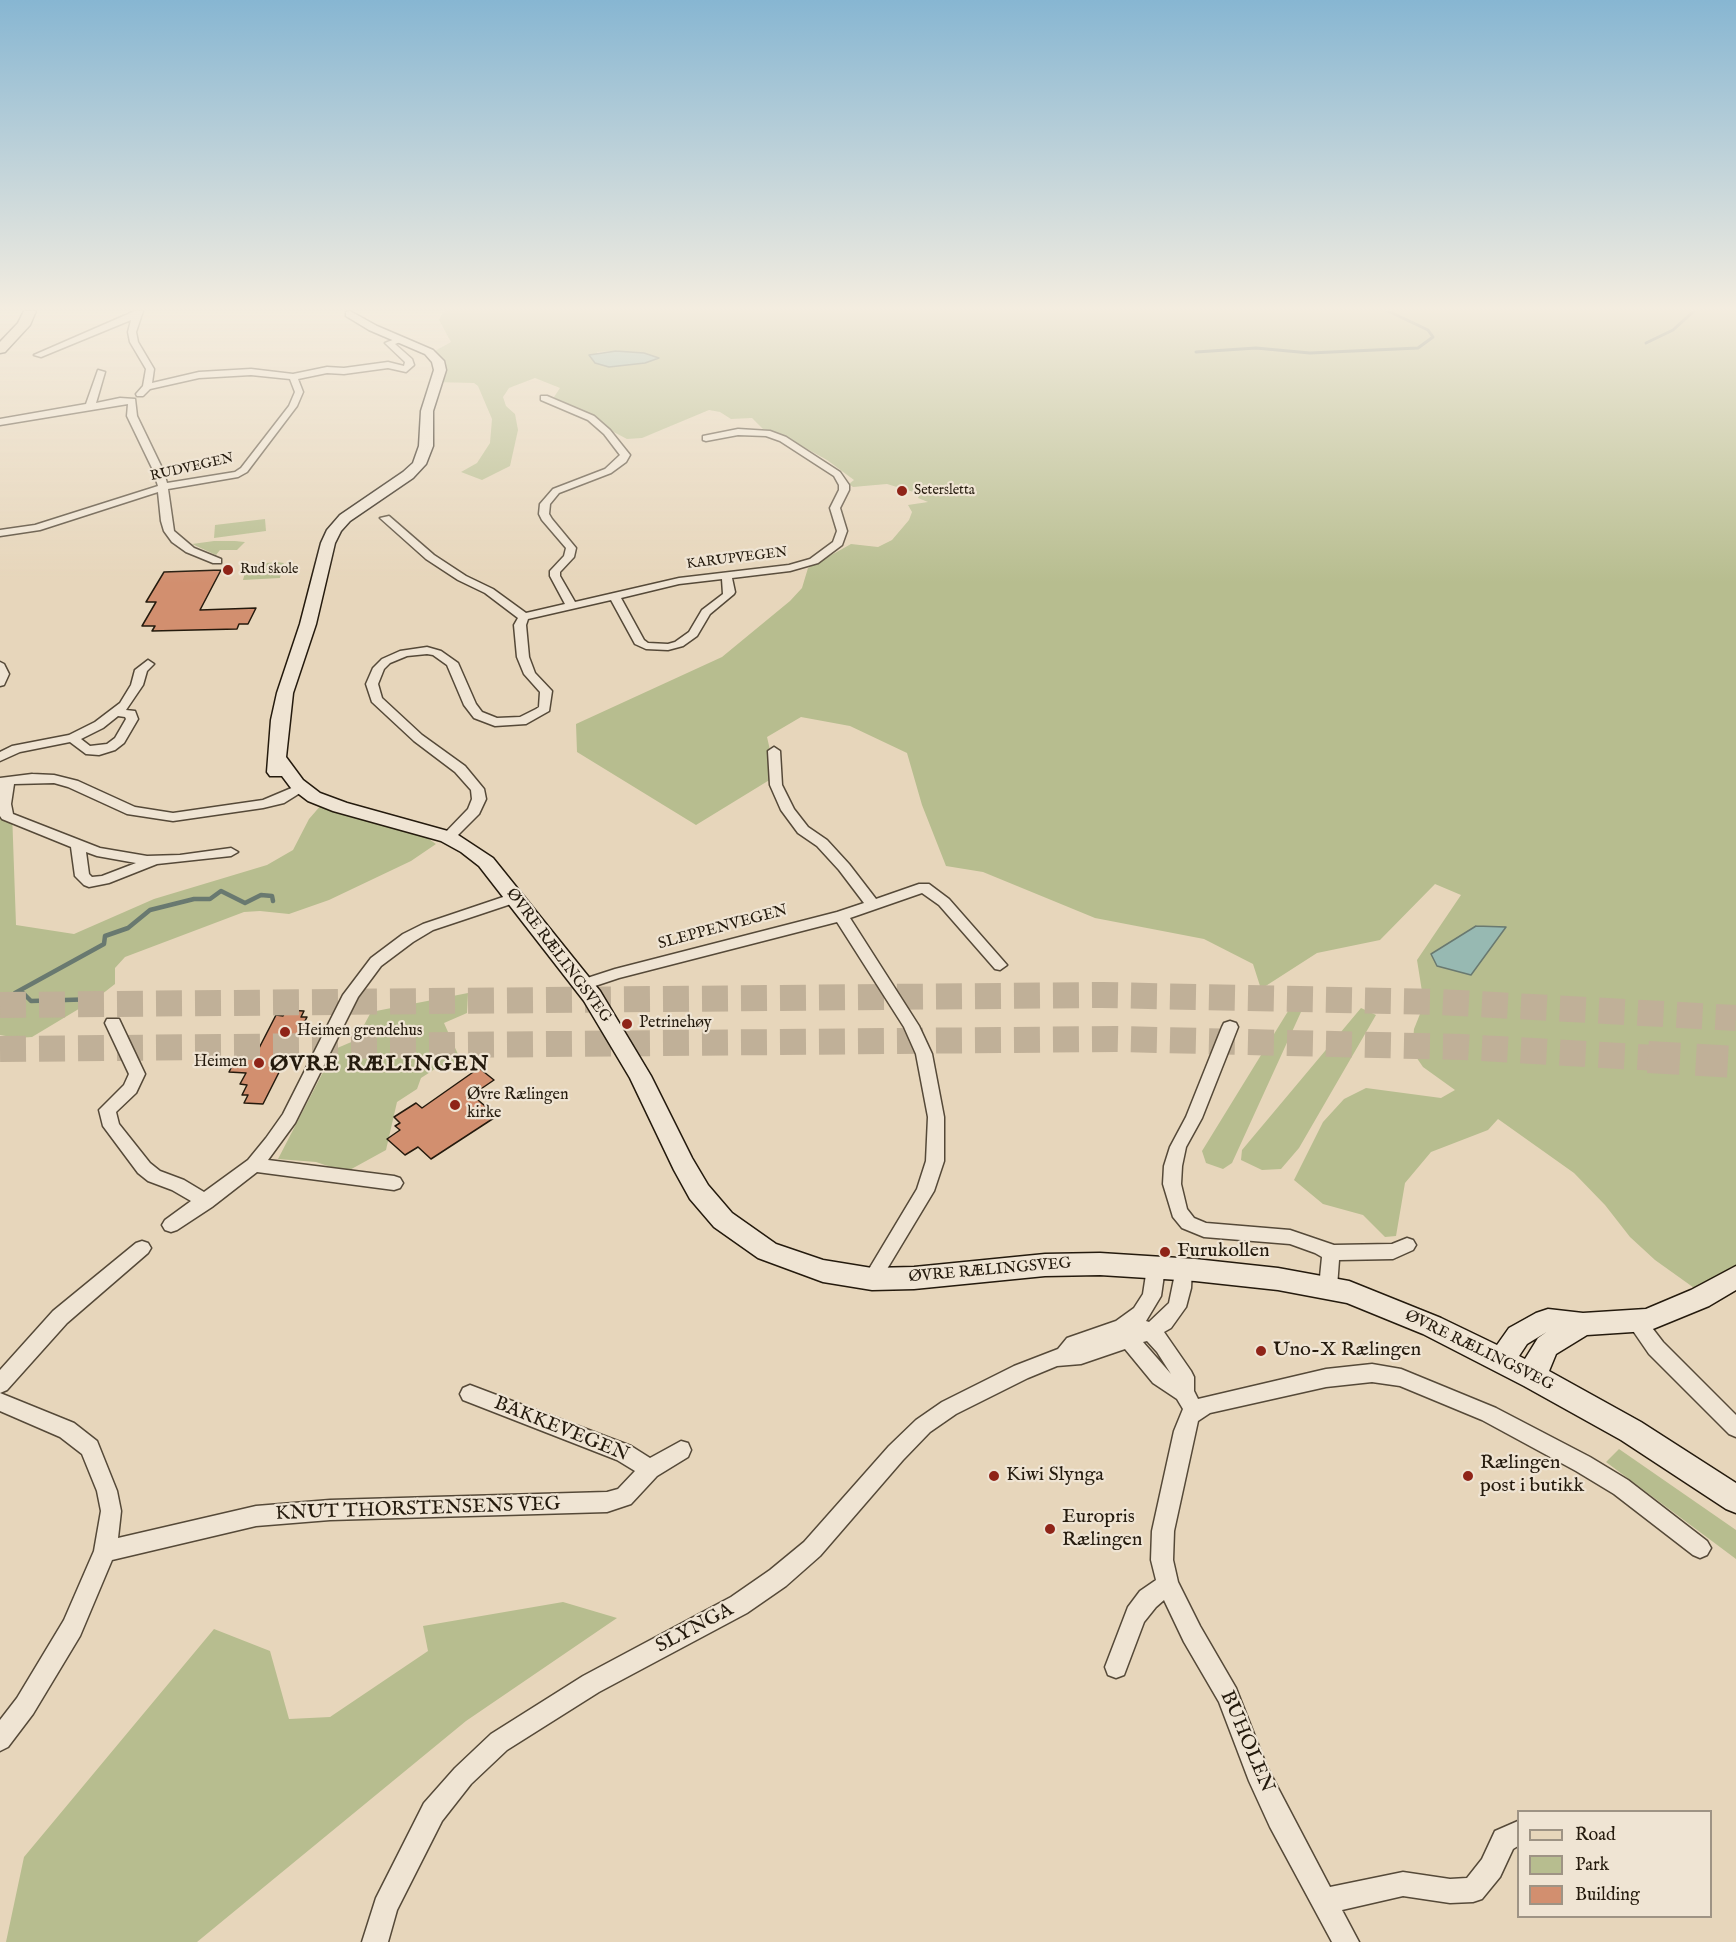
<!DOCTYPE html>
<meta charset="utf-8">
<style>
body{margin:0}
#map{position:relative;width:1736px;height:1942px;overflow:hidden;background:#e7d6bb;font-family:"IM FELL English",serif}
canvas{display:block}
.legend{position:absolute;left:1517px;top:1810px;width:195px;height:108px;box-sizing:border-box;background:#efe4d3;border:2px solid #9e9384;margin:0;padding:8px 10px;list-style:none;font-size:18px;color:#241a0d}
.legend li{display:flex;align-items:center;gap:12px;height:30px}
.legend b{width:30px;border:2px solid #9e9384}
</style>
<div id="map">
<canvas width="1736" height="1942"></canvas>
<ul class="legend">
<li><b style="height:8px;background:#e7d6bb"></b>Road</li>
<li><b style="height:16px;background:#b7bd8f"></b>Park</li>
<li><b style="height:16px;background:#d28f6f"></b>Building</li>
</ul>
</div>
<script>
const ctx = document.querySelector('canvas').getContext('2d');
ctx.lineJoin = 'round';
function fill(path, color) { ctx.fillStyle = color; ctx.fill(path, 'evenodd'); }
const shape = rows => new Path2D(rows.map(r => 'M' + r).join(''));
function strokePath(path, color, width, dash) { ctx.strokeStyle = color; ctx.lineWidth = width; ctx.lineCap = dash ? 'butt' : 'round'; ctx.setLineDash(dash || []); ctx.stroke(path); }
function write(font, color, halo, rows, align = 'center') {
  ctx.font = font + ' "IM FELL English",serif'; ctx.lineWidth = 4.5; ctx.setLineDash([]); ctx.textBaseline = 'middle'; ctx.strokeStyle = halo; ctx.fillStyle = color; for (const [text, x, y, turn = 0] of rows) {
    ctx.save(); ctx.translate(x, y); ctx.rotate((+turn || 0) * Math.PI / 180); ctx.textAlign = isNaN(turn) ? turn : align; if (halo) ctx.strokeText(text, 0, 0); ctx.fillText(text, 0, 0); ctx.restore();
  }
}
fill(shape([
 [446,311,1736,311,1736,1273,1711,1300,1655,1260,1630,1237,1605,1205,1574,1173,1498,1119,1488,1130,1431,1152,1405,1183,1396,1236,1385,1237,1363,1215,1323,1204,1294,1180,1323,1122,1344,1099,1366,1088,1441,1098,1455,1090,1423,1067,1412,1051,1414,1029,1424,1004,1417,960,1461,895,1435,884,1380,940,1317,953,1261,989,1253,964,1204,939,1095,918,983,872,946,866,922,805,907,753,850,726,801,717,767,737,776,776,696,825,577,752,576,724,722,657,790,601,802,588,808,568,851,544,878,547,892,540,909,520,912,512,908,505,928,502,918,498,920,494,887,484,853,487,849,484,854,480,827,460,782,435,763,429,752,418,731,419,720,412,709,410,642,438,627,439,558,403,554,397,560,388,535,378,509,388,503,397,506,406,515,414,518,430,510,466,482,480,461,472,477,463,490,443,492,419,478,386,474,383,434,382,439,376,433,352,451,342,439,320,443,312],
 [616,351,644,353,659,358,645,363,609,367,597,352],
 [1476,926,1505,927,1432,954],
 [265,519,266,531,214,538,215,525],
 [214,541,235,541,245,542,237,550,220,550,216,555,192,544],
 [277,562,284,563,280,578,243,580,247,565],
 [11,783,16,925,74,934,154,899,267,865,293,850,309,819,322,804,423,835,436,844,411,861,329,900,289,914,260,911,244,912,125,957,115,968,115,984,97,998,32,1037,17,1038,0,1035,0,784],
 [468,993,467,1013,444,1023,461,1061,447,1069,441,1065,421,1078,417,1089,397,1102,386,1150,346,1172,316,1162,278,1159,335,1049,356,1040,371,1012],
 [1290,1008,1301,1012,1232,1163,1223,1169,1206,1163,1202,1151],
 [1361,1008,1376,1015,1299,1148,1281,1169,1262,1170,1241,1160,1242,1150],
 [1619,1449,1736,1530,1736,1559,1606,1462],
 [563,1602,617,1618,466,1721,197,1942,6,1942,24,1857,214,1629,270,1651,289,1719,330,1717,428,1651,423,1626]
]), '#b7bd8f');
const water = shape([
 [616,351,644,353,659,358,645,363,609,367,595,363,589,355,616,351],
 [1476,926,1506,927,1471,975,1437,966,1431,954,1476,926]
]);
fill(water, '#97b9b2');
strokePath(water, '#697970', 1.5);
strokePath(shape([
 [1646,343,1673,330,1694,311],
 [1196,352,1256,348,1310,353,1418,348,1433,337,1428,330,1388,311]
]), '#697970', 3);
strokePath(shape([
 [15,993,104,944,105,936,128,928,150,910,194,899,210,899,221,891,245,903,261,895,272,896,273,901],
 [0,997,23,993,31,1001,99,999]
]), '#697970', 4.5);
const building = shape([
 [221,570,200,610,256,608,248,624,239,624,237,629,152,631,155,626,142,626,156,602,146,602,164,572,221,570],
 [286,1010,304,1011,301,1017,307,1017,263,1104,244,1103,248,1095,242,1095,247,1085,240,1084,246,1073,229,1072,239,1053,256,1054,276,1015,283,1016,286,1010],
 [479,1068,494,1080,472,1095,497,1116,431,1159,418,1147,405,1155,387,1139,400,1130,395,1126,400,1123,394,1117,416,1103,422,1108,479,1068]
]);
fill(building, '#d28f6f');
strokePath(building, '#241a0d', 1.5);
strokePath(shape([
 [0,1005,1102,995,1440,1002,1736,1018],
 [0,1049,1116,1039,1462,1047,1675,1059]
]), '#c0b098', 26, [26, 13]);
strokePath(shape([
 [1648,1057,1736,1062]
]), '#c0b098', 32, [32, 16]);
const street = shape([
 [135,311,143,311,136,332,138,342,154,369,152,383,199,372,251,369,293,374,327,367,344,368,388,362,404,366,405,362,385,343,400,337,404,339,403,341,395,344,412,359,414,365,406,372,388,368,344,374,327,373,298,379,303,392,297,406,247,472,238,477,168,489,174,531,194,548,221,559,221,563,213,563,186,552,172,542,164,531,161,521,158,492,40,530,0,536,0,530,35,525,158,486,153,470,127,416,128,404,0,425,0,419,86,404,98,370,105,372,96,403,120,398,135,399,137,416,163,470,167,483,235,472,241,468,289,406,295,392,290,379,251,375,199,378,150,389,143,396,137,396,136,394,143,386,146,369,130,342,128,332,131,320,41,357,34,355,135,311],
 [541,396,547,396,594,416,610,430,630,455,626,462,611,473,559,493,550,504,549,514,552,519,576,548,574,557,560,572,560,576,575,602,679,578,789,565,810,559,833,542,837,531,830,508,839,490,839,485,834,476,780,441,766,436,738,435,706,441,703,440,703,436,738,429,770,431,786,437,840,472,849,485,849,490,840,508,847,531,842,545,818,563,790,571,732,578,735,592,734,594,710,614,697,636,683,646,668,650,646,649,635,644,611,600,528,619,526,625,529,657,535,673,552,691,549,711,526,724,495,726,474,718,464,705,447,665,433,655,427,654,407,656,390,663,384,669,378,684,382,698,422,735,465,766,484,789,486,799,479,814,453,840,448,841,441,837,468,809,472,799,471,790,455,772,414,741,372,702,366,684,373,668,382,659,400,651,427,647,441,651,458,663,476,704,482,712,497,718,520,717,536,709,539,707,540,692,524,674,517,657,514,625,518,618,485,593,458,580,426,559,380,518,389,516,434,555,466,576,493,589,526,613,565,604,550,576,550,571,564,556,566,548,542,520,539,514,540,504,553,489,605,469,620,455,604,434,588,420,541,400,541,396],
 [722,579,723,594,702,610,689,632,675,642,668,644,648,643,644,640,621,598,679,584,722,579],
 [148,660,154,664,147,671,143,685,126,710,135,711,138,719,124,743,115,750,99,755,86,754,70,742,20,752,0,761,0,752,12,746,69,735,95,722,120,703,131,685,135,670,148,660],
 [118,716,125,717,126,719,115,738,107,744,90,746,81,739,103,728,118,716],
 [0,662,4,664,9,674,4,685,0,686,0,662],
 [774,747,780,751,782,785,794,809,808,827,827,840,849,864,876,899,919,884,929,884,949,899,1007,965,1000,970,995,969,939,905,922,893,850,918,919,1026,932,1054,944,1117,944,1161,934,1191,878,1284,872,1287,866,1284,863,1279,917,1189,926,1161,928,1117,916,1054,904,1027,837,922,619,978,583,990,578,989,575,985,578,981,615,969,837,912,864,903,839,870,817,846,798,833,781,810,770,785,768,751,774,747],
 [32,774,54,775,78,781,135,807,173,813,263,800,301,784,308,788,284,803,263,808,173,821,127,814,68,787,54,783,14,784,11,804,13,814,100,848,147,856,180,855,231,848,238,852,231,856,157,864,109,883,89,887,84,885,75,876,71,847,2,819,0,816,0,778,32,774],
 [86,852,97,856,136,863,102,876,92,877,89,874,86,852],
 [515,893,520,895,522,898,520,901,433,930,413,942,381,966,358,997,295,1123,268,1160,394,1176,400,1178,403,1183,400,1188,394,1190,257,1172,212,1207,177,1230,171,1232,165,1230,162,1225,165,1220,191,1201,172,1190,148,1181,138,1173,103,1126,99,1110,124,1085,129,1074,105,1023,107,1019,119,1019,145,1074,136,1093,116,1112,119,1124,150,1163,160,1171,184,1180,204,1192,248,1160,266,1138,283,1114,343,995,371,958,403,934,423,924,515,893],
 [1230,1021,1236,1023,1238,1027,1202,1118,1186,1147,1182,1166,1181,1184,1187,1209,1194,1218,1206,1223,1290,1230,1334,1245,1392,1244,1407,1238,1413,1240,1416,1245,1413,1250,1393,1259,1339,1260,1337,1287,1335,1293,1328,1295,1321,1293,1319,1287,1322,1257,1315,1253,1290,1244,1204,1237,1182,1228,1173,1217,1163,1184,1164,1166,1170,1147,1186,1117,1222,1027,1224,1023,1230,1021],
 [142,1241,148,1243,151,1248,148,1253,67,1323,7,1390,0,1393,0,1370,53,1311,136,1243,142,1241],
 [1156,1260,1162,1263,1165,1268,1161,1296,1146,1321,1149,1322,1169,1303,1177,1264,1183,1261,1189,1264,1192,1269,1191,1288,1186,1307,1171,1328,1164,1332,1191,1371,1194,1377,1194,1391,1198,1399,1326,1369,1372,1364,1401,1369,1496,1408,1590,1457,1628,1480,1707,1541,1711,1548,1707,1555,1700,1558,1693,1555,1614,1494,1576,1471,1482,1420,1400,1386,1372,1382,1326,1387,1210,1413,1198,1421,1174,1531,1173,1560,1178,1582,1200,1626,1236,1688,1267,1767,1330,1887,1403,1872,1450,1879,1467,1878,1482,1859,1495,1831,1518,1821,1518,1846,1513,1849,1500,1877,1482,1899,1473,1902,1450,1903,1403,1896,1342,1910,1359,1942,1332,1942,1270,1827,1249,1781,1219,1702,1184,1642,1164,1600,1156,1607,1144,1622,1124,1675,1116,1678,1108,1675,1105,1667,1128,1607,1140,1591,1156,1580,1151,1560,1152,1531,1174,1431,1183,1409,1177,1399,1153,1383,1125,1349,1081,1364,1057,1366,1028,1378,956,1414,930,1432,903,1460,820,1556,786,1586,747,1613,599,1692,507,1750,471,1784,442,1821,397,1910,388,1942,362,1942,376,1898,424,1803,455,1768,491,1734,583,1676,731,1597,770,1570,804,1542,889,1446,916,1420,942,1402,1014,1366,1058,1349,1067,1338,1116,1321,1134,1308,1143,1294,1147,1268,1150,1263,1156,1260],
 [1147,1341,1157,1352,1171,1374,1143,1342,1147,1341],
 [1636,1314,1643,1316,1663,1342,1736,1415,1736,1437,1729,1434,1649,1354,1627,1322,1629,1316,1636,1314],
 [470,1385,631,1446,650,1458,681,1441,688,1443,691,1450,688,1457,657,1476,631,1504,607,1512,330,1520,256,1526,112,1560,80,1636,33,1714,8,1747,0,1751,0,1720,17,1698,64,1620,94,1551,101,1511,97,1491,82,1454,60,1437,0,1411,0,1393,74,1423,97,1441,117,1491,121,1511,118,1538,256,1506,330,1500,607,1492,618,1489,635,1471,617,1460,463,1400,460,1394,463,1388,470,1385]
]);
const secondary = shape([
 [350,311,377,326,433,350,444,361,446,370,433,411,433,446,426,464,413,478,350,521,341,531,335,543,316,624,293,693,286,757,303,780,320,793,347,803,455,833,493,858,600,991,651,1076,692,1158,708,1185,732,1213,776,1244,823,1260,872,1268,914,1267,1045,1254,1100,1253,1195,1259,1278,1268,1349,1281,1441,1318,1497,1345,1509,1328,1536,1313,1548,1309,1583,1313,1646,1309,1691,1290,1736,1266,1736,1290,1709,1306,1648,1331,1587,1335,1556,1354,1549,1371,1641,1422,1736,1483,1736,1513,1726,1509,1621,1440,1524,1386,1423,1334,1347,1303,1278,1290,1195,1281,1100,1275,1045,1276,914,1289,872,1290,823,1282,758,1258,714,1227,690,1199,674,1170,630,1078,584,1001,479,866,461,852,441,841,333,811,308,801,291,788,282,776,270,776,267,772,271,720,277,693,300,624,321,543,327,530,340,515,403,472,413,463,419,446,421,411,434,370,432,362,425,354,369,330,346,316,346,312,350,311],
 [1548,1331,1538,1338,1525,1359,1519,1356,1527,1344,1545,1333,1548,1331]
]);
const primary = shape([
 [24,311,36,311,30,325,5,352,0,353,0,342,18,323,24,311]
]);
strokePath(street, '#554938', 3);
strokePath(secondary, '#241a0d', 3);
strokePath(primary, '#241a0d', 3);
fill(street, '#efe4d3');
fill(secondary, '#efe4d3');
fill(primary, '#e7d6bb');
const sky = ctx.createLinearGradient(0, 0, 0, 583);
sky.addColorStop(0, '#87b6d2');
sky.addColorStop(0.53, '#f4ede0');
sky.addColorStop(1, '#f4ede000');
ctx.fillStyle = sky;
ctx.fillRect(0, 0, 1736, 583);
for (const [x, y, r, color] of [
 [902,491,6,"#8f2418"],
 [228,570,6,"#8f2418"],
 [627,1024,6,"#8f2418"],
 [285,1032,6,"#8f2418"],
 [259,1063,6,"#8f2418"],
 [455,1105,6,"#8f2418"],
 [1165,1252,6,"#8f2418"],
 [1261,1351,6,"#8f2418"],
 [994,1476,6,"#8f2418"],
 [1468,1476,6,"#8f2418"],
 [1050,1529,6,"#8f2418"]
]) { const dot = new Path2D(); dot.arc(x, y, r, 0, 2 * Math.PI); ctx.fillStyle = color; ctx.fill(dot); strokePath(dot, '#efe4d3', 2); }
write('14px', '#241a0d', '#efe4d3', [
 ["RUDVEGEN",192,468,-13],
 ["KARUPVEGEN",737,559,-7]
]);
write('14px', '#241a0d', '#efe4d3', [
 ["Setersletta",914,491],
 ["Rud skole",240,570]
], 'left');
write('16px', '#241a0d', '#efe4d3', [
 ["SLEPPENVEGEN",723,928,-15],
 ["ØVRE RÆLINGSVEG",558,956,53],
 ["ØVRE RÆLINGSVEG",990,1271,-5],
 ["ØVRE RÆLINGSVEG",1479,1351,26]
]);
write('16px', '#241a0d', '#efe4d3', [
 ["Petrinehøy",639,1024],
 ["Heimen grendehus",297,1032],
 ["Heimen",247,1063,"right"],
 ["Øvre Rælingen",467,1096],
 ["kirke",467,1114]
], 'left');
write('20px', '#241a0d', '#efe4d3', [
 ["Furukollen",1177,1252],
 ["Uno-X Rælingen",1273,1351],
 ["Rælingen",1480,1464],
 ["post i butikk",1480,1487],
 ["Kiwi Slynga",1006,1476],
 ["Europris",1062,1518],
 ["Rælingen",1062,1541]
], 'left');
write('20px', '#241a0d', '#efe4d3', [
 ["BAKKEVEGEN",561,1430,22],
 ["KNUT THORSTENSENS VEG",418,1510,-2],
 ["SLYNGA",695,1629,-28],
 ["BUHOLEN",1246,1742,67]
]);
ctx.letterSpacing = '1.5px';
write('bold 22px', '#241a0d', '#efe4d3', [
 ["ØVRE RÆLINGEN",380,1065]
]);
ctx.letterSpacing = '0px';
</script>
